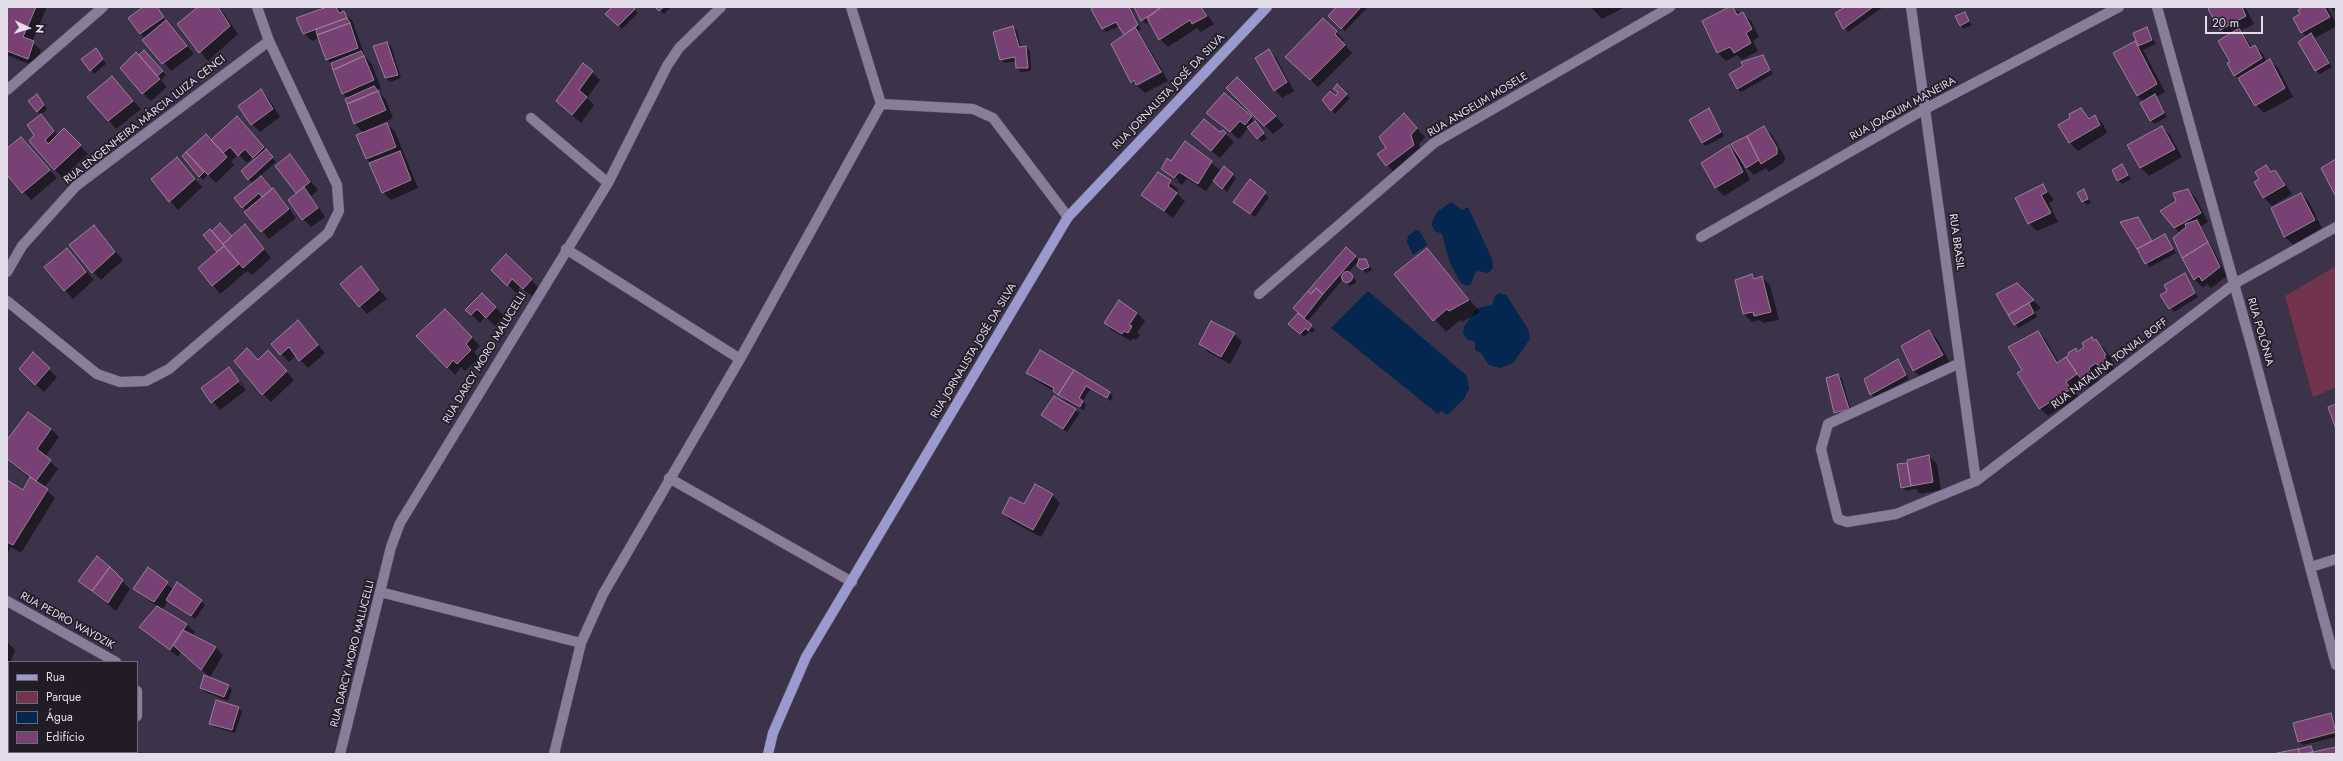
<!DOCTYPE html>
<meta charset="utf-8">
<style>
body{margin:0}
#map{position:relative;width:2343px;height:761px;overflow:hidden;background:#3c3249;font-family:Jost,sans-serif}
canvas{display:block}
.frame{position:absolute;inset:0;border:8px solid #e2dceb;pointer-events:none}
.legend{position:absolute;left:8px;top:661px;width:130px;height:92px;box-sizing:border-box;background:#211c27;border:1px solid #6e6975;margin:0;padding:5px 7px;list-style:none;font-size:12px;color:#e2dceb}
.legend li{display:flex;align-items:center;gap:8px;height:20px}
.legend b{width:20px;border:1px solid #6e6975}
.north{position:absolute;left:8px;top:8px;width:40px;height:40px;-webkit-text-stroke:3px #211c27;paint-order:stroke;rotate:94deg;font-size:11px;font-weight:700;line-height:16px;text-align:center;color:#e2dceb}
.north::after{content:'';display:block;margin:auto;width:14px;height:18px;background:#e2dceb;clip-path:polygon(50% 0,100% 100%,50% 72%,0 100%)}
.scale{position:absolute;left:2205px;top:16px;width:58px;height:18px;box-sizing:border-box;border:2px solid #e2dceb;border-top:0;padding-left:5px;font-size:12px;line-height:14px;white-space:nowrap;color:#e2dceb;-webkit-text-stroke:3px #211c27;paint-order:stroke}
</style>
<div id="map">
<canvas width="2343" height="761"></canvas>
<div class="frame"></div>
<ul class="legend">
<li><b style="height:5px;background:#9a9ace"></b>Rua</li>
<li><b style="height:11px;background:#72344d"></b>Parque</li>
<li><b style="height:11px;background:#03274e"></b>Água</li>
<li><b style="height:11px;background:#784173"></b>Edifício</li>
</ul>
<div class="north">N</div>
<div class="scale">20 m</div>
</div>
<script>
const ctx = document.querySelector('canvas').getContext('2d');
ctx.lineJoin = 'round';
function fill(path, color) { ctx.fillStyle = color; ctx.fill(path, 'evenodd'); }
const shape = rows => new Path2D(rows.map(r => 'M' + r).join(''));
function strokePath(path, color, width, dash) { ctx.strokeStyle = color; ctx.lineWidth = width; ctx.lineCap = dash ? 'butt' : 'round'; ctx.setLineDash(dash || []); ctx.stroke(path); }
function write(font, color, halo, rows, align = 'center') {
  ctx.font = font + ' Jost,sans-serif'; ctx.lineWidth = 3.5; ctx.setLineDash([]); ctx.textBaseline = 'middle'; ctx.strokeStyle = halo; ctx.fillStyle = color; for (const [text, x, y, turn = 0] of rows) {
    ctx.save(); ctx.translate(x, y); ctx.rotate((+turn || 0) * Math.PI / 180); ctx.textAlign = isNaN(turn) ? turn : align; if (halo) ctx.strokeText(text, 0, 0); ctx.fillText(text, 0, 0); ctx.restore();
  }
}
fill(shape([
 [2336,266,2336,387,2313,397,2285,296]
]), '#72344d');
fill(shape([
 [1451,202,1462,210,1468,207,1492,259,1493,268,1488,273,1478,271,1475,273,1471,284,1467,286,1461,283,1450,263,1442,234,1435,231,1431,224,1437,212],
 [1416,230,1419,230,1427,245,1413,255,1407,242,1408,236],
 [1368,291,1467,376,1469,389,1464,399,1447,415,1441,411,1438,414,1433,410,1331,328],
 [1499,293,1506,295,1528,329,1530,339,1513,363,1500,368,1489,365,1481,353,1475,350,1475,341,1468,340,1463,333,1464,327,1477,308,1492,305,1495,296]
]), '#03274e');
fill(shape([
 [7,7,47,7,32,42,41,50,36,67,7,55],
 [144,7,157,7,166,21,194,54,171,71,140,33],
 [200,7,219,7,238,34,208,61,178,24],
 [330,7,337,7,352,20,365,56,372,65,381,88,377,90,386,100,393,118,368,130,368,131,387,124,395,132,418,188,391,200,383,192,371,163,366,159,364,133,355,124,346,99,348,98,343,93,333,66,327,59,319,38,312,41,304,33],
 [613,7,632,7,638,13,622,29,607,14],
 [657,7,671,7,664,14],
 [1096,7,1130,7,1141,29,1138,31,1162,70,1136,84,1138,86,1163,72,1168,81,1145,93,1132,82,1125,35,1120,26,1106,32,1103,29],
 [1135,7,1158,7,1160,10,1164,7,1202,7,1214,24,1201,32,1197,28,1168,47,1160,39,1150,21,1146,24,1142,20],
 [1338,7,1368,7,1345,31,1329,16],
 [1591,7,1625,7,1602,19],
 [1732,7,1751,21,1759,37,1753,41,1758,51,1742,60,1737,55,1726,61,1718,53,1704,22],
 [1847,7,1883,7,1848,32,1836,13],
 [2212,7,2245,7,2254,24,2241,31,2252,47,2255,46,2263,54,2267,62,2270,60,2278,68,2293,97,2264,113,2256,105,2242,83,2235,75,2228,36,2221,29],
 [2305,7,2327,7,2336,23,2336,29,2335,27,2315,38,2332,67,2320,74,2316,70,2307,37,2302,32,2301,15],
 [2331,7,2336,7,2336,12,2332,9],
 [1964,13,1972,25,1964,29,1960,25],
 [1324,20,1344,40,1342,42,1352,53,1318,87,1295,65],
 [1013,27,1017,31,1021,48,1026,47,1030,51,1031,71,1021,72,1017,68,1016,61,1005,63,1001,59],
 [2147,28,2156,44,2143,50,2165,92,2156,97,2167,117,2154,124,2151,120,2144,102,2137,96,2135,42,2139,46,2135,34],
 [387,43,391,46,401,78,390,82,386,78,375,47],
 [96,49,106,64,94,74,91,70],
 [1268,50,1276,58,1294,91,1282,98,1275,90],
 [144,51,166,75,161,80,167,87,151,101,143,93,139,56],
 [1762,56,1773,74,1741,92,1737,88],
 [592,72,600,80,587,98,594,105,581,123,565,109],
 [112,77,141,109,116,129,89,97],
 [1237,79,1284,125,1273,134,1227,88],
 [1337,86,1350,98,1335,114,1332,110,1336,97,1339,93],
 [261,91,269,99,280,117,260,132,252,124],
 [40,99,47,109,41,115,37,111],
 [2080,109,2090,119,2095,116,2103,124,2107,133,2078,151,2070,143,2060,125,2072,119],
 [1709,110,1724,136,1706,146,1702,143],
 [1208,113,1251,117,1267,138,1262,142,1248,128,1239,139],
 [41,115,58,135,64,130,88,154,62,177,54,169,36,135],
 [237,117,276,162,260,176,281,197,296,218,269,239,243,207,253,184,249,179,256,159,253,157,247,163,238,154,231,162,234,165,216,183,208,175,203,180,183,156,189,156,211,141],
 [1412,123,1425,137,1419,144,1422,153,1395,173,1387,165,1387,148],
 [1764,127,1772,135,1785,157,1784,162,1769,172,1766,168,1754,175,1746,167],
 [2162,127,2170,135,2182,157,2149,176,2141,168],
 [1223,131,1234,142,1220,158,1201,142],
 [21,138,57,178,31,200,7,173,7,150],
 [1185,143,1220,170,1215,177,1216,178,1224,168,1236,178,1227,192,1214,180,1206,191,1187,179,1182,185,1162,169,1171,163],
 [1170,174,1179,180,1178,181,1170,176],
 [1729,147,1739,157,1750,180,1724,196,1716,188,1702,163],
 [290,156,318,190,311,196,325,217,311,227,303,219,298,193,277,166],
 [176,158,202,187,178,210,152,179],
 [2122,165,2131,179,2122,184,2118,180],
 [2266,167,2282,179,2292,194,2272,206,2264,198,2255,182,2260,180],
 [1158,174,1178,189,1176,193,1185,201,1173,218,1143,195],
 [1250,181,1269,197,1255,217,1234,202],
 [2043,185,2054,200,2049,203,2058,222,2037,231,2029,223],
 [2084,190,2091,203,2087,205,2083,201],
 [2188,190,2196,198,2208,222,2201,226,2227,276,2211,288,2207,284,2203,288,2195,280,2174,238,2180,233,2175,228,2178,202],
 [2301,194,2309,202,2322,228,2293,245,2285,237,2272,208],
 [2138,218,2153,241,2165,235,2176,253,2150,267,2146,263],
 [220,224,232,237,245,226,271,258,252,275,247,271,220,294,199,268,219,252,205,236],
 [101,235,123,260,101,280,93,272],
 [67,249,94,280,73,299,45,267],
 [1427,249,1480,312,1462,322,1460,320,1446,332,1395,274],
 [506,255,539,288,532,296,520,287,516,293,493,270],
 [1355,256,1359,260,1348,273,1356,280,1356,283,1349,286,1344,278,1307,322,1315,330,1312,333,1310,331,1304,337,1290,324],
 [1366,260,1372,270,1366,273,1362,270],
 [361,268,387,299,367,314,360,306],
 [2185,274,2198,297,2174,312,2162,296,2169,292],
 [1752,275,1756,279,1762,277,1770,285,1779,320,1763,323,1759,320,1752,322,1744,314,1736,281],
 [2017,285,2041,308,2035,312,2037,317,2018,328,1997,295],
 [482,294,504,316,495,326,485,316,480,323,467,310],
 [1137,313,1145,321,1137,333,1140,335,1136,340,1133,338,1131,341,1113,331,1105,323],
 [453,318,480,346,474,352,479,358,465,371,461,367,455,375,418,336],
 [298,321,325,353,308,368,296,355,289,362,272,344],
 [1929,331,1937,339,1950,363,1922,379,1914,371,1902,346],
 [2038,332,2046,340,2059,363,2071,355,2075,349,2078,352,2086,347,2091,338,2104,348,2114,363,2111,364,2114,369,2108,374,2104,371,2096,376,2099,380,2089,387,2085,382,2073,390,2078,397,2048,416,2040,408,2023,371],
 [1234,334,1242,342,1230,364,1208,352,1200,344],
 [33,354,57,377,44,392,28,377],
 [276,360,294,380,271,402,263,394],
 [1898,360,1909,379,1875,398,1871,394],
 [229,368,246,390,220,410,202,388],
 [234,376,236,376,243,385,241,386],
 [1074,371,1110,393,1113,397,1111,401,1090,389,1083,401,1086,405,1084,410,1067,402,1055,392,1035,380,1027,373],
 [1838,375,1842,379,1852,413,1839,416,1835,412],
 [1055,397,1080,413,1067,432,1042,415],
 [51,429,59,437,45,457,58,469,44,488,55,498,21,553,11,547,7,553,7,482,23,491,30,478,7,460,7,442],
 [1929,456,1937,464,1941,490,1920,494,1916,489,1906,491,1902,487,1907,464,1909,465],
 [1036,486,1052,495,1060,503,1041,537,1011,521,1003,513,1024,505],
 [148,569,174,590,201,601,205,605,195,619,168,601,162,610,187,625,195,632,192,636,216,647,223,655,210,677,181,652,178,657,141,627,158,607,134,589],
 [79,581,122,581,130,589,116,611],
 [7,642,15,650,11,662,9,662,7,673],
 [205,676,229,686,232,690,228,701,205,692,201,688],
 [239,708,242,712,235,733,214,727,211,723],
 [2331,714,2336,725,2336,737,2303,745,2299,742],
 [2311,747,2315,753,2336,748,2336,754,2277,754],
 [75,752,106,752,106,754,77,754]
]), '#0007');
const building = shape([
 [7,7,36,7,23,37,34,41,28,59,7,51,7,7],
 [143,7,157,7,164,17,140,34,128,18,143,7],
 [198,7,218,7,230,26,199,53,177,24,198,7],
 [327,7,336,7,339,13,344,11,347,18,303,34,296,18,327,7],
 [612,7,633,7,635,9,618,26,605,14,612,7],
 [655,7,664,7,659,11,655,7],
 [1094,7,1129,7,1138,25,1124,35,1116,22,1102,29,1091,9,1094,7],
 [1134,7,1157,7,1159,9,1141,21,1134,7],
 [1162,7,1201,7,1207,16,1192,24,1190,20,1159,40,1147,18,1162,7],
 [1336,7,1361,7,1341,29,1328,16,1336,7],
 [1729,7,1733,7,1737,15,1743,12,1752,29,1746,33,1751,43,1734,53,1730,47,1717,53,1702,21,1729,7],
 [1845,7,1873,7,1843,29,1835,13,1845,7],
 [2210,7,2242,7,2246,16,2220,30,2208,9,2210,7],
 [2303,7,2324,7,2330,17,2301,33,2293,18,2300,14,2298,10,2303,7],
 [1965,12,1969,21,1960,26,1955,16,1965,12],
 [347,18,350,23,317,35,316,29,347,18],
 [1323,18,1337,31,1335,34,1345,45,1310,80,1285,57,1323,18],
 [166,20,187,46,162,64,142,40,166,20],
 [350,23,358,48,326,60,317,35,350,23],
 [1013,26,1019,47,1026,46,1028,68,1016,68,1015,57,1000,60,993,32,1013,26],
 [1135,27,1161,72,1136,85,1134,80,1131,83,1111,44,1135,27],
 [2147,27,2152,40,2138,46,2133,33,2147,27],
 [2239,28,2250,48,2255,45,2262,58,2234,76,2227,63,2230,62,2218,41,2239,28],
 [2311,33,2329,63,2315,71,2298,42,2311,33],
 [2135,41,2157,84,2137,96,2113,53,2135,41],
 [387,42,398,75,385,78,373,46,387,42],
 [96,48,103,59,90,71,81,59,96,48],
 [1269,49,1287,82,1274,91,1255,58,1269,49],
 [144,50,163,71,157,76,139,55,144,50],
 [361,51,364,56,333,70,331,63,361,51],
 [136,52,160,79,142,94,120,68,136,52],
 [1763,55,1770,70,1737,89,1729,74,1743,66,1741,62,1763,55],
 [364,56,374,80,342,94,333,70,364,56],
 [2270,59,2285,88,2255,106,2238,78,2270,59],
 [583,63,593,71,579,90,587,97,572,115,556,101,583,63],
 [112,76,133,101,108,121,87,97,112,76],
 [1237,77,1276,116,1264,126,1226,88,1237,77],
 [1337,84,1347,94,1331,111,1322,100,1330,91,1336,96,1338,92,1333,89,1337,84],
 [374,86,378,91,347,104,345,99,374,86],
 [261,89,273,109,251,125,238,106,261,89],
 [378,91,386,110,354,124,347,104,378,91],
 [1224,93,1252,116,1245,125,1240,121,1230,132,1206,113,1224,93],
 [37,94,44,105,37,112,28,101,37,94],
 [2155,94,2164,113,2150,121,2140,103,2155,94],
 [1709,108,1721,132,1702,143,1689,120,1709,108],
 [2081,108,2089,119,2095,115,2100,125,2069,143,2058,125,2070,118,2069,114,2081,108],
 [1404,113,1417,128,1411,135,1414,145,1386,166,1377,154,1386,148,1379,137,1404,113],
 [41,114,54,131,45,140,48,144,64,128,81,145,54,170,29,141,34,135,27,125,41,114],
 [237,116,264,147,253,158,245,149,238,156,230,147,223,153,211,140,237,116],
 [1204,119,1220,132,1223,130,1226,133,1211,151,1191,134,1204,119],
 [1255,121,1264,133,1257,139,1247,127,1255,121],
 [387,123,396,147,366,159,356,135,387,123],
 [1764,126,1777,148,1777,154,1761,164,1747,136,1764,126],
 [2162,126,2175,149,2140,168,2127,145,2162,126],
 [206,134,227,157,208,175,186,152,206,134],
 [1747,136,1759,160,1746,168,1731,144,1747,136],
 [21,137,50,170,22,193,7,175,7,148,21,137],
 [1185,141,1212,161,1198,184,1179,172,1174,178,1161,169,1167,158,1171,161,1185,141],
 [1729,145,1743,172,1715,188,1701,163,1729,145],
 [266,149,273,157,248,180,241,171,266,149],
 [400,151,411,180,382,193,369,163,400,151],
 [186,152,204,172,199,177,182,156,186,152],
 [290,154,310,182,296,193,275,166,290,154],
 [177,157,195,179,169,202,151,179,177,157],
 [2336,159,2336,197,2321,168,2336,159],
 [2122,164,2128,175,2117,181,2112,170,2122,164],
 [2266,165,2271,172,2275,170,2285,185,2263,198,2254,182,2259,179,2255,172,2266,165],
 [1224,166,1233,174,1222,189,1213,181,1224,166],
 [1158,172,1171,180,1168,186,1177,193,1164,211,1141,195,1158,172],
 [261,176,272,189,262,197,259,193,242,208,234,198,261,176],
 [1250,179,1266,192,1250,214,1233,202,1250,179],
 [2043,184,2047,192,2041,195,2051,213,2028,224,2015,198,2043,184],
 [304,187,318,208,302,220,288,200,304,187],
 [273,188,289,209,261,232,244,212,273,188],
 [2084,189,2088,199,2082,202,2077,193,2084,189],
 [2188,189,2201,213,2174,228,2160,211,2176,201,2173,193,2188,189],
 [2301,193,2315,220,2284,237,2271,208,2301,193],
 [2138,217,2152,241,2137,249,2120,222,2138,217],
 [2197,220,2208,242,2182,258,2173,238,2186,227,2185,224,2197,220],
 [220,223,232,236,223,244,212,231,220,223],
 [245,224,264,249,243,268,223,244,245,224],
 [94,225,115,252,92,273,69,245,94,225],
 [210,229,224,246,217,252,203,235,210,229],
 [2165,234,2173,249,2145,264,2137,249,2165,234],
 [2208,242,2220,267,2202,281,2199,276,2194,280,2182,258,2208,242],
 [224,246,239,264,212,286,198,268,224,246],
 [1346,247,1356,256,1323,294,1316,288,1311,294,1308,291,1346,247],
 [67,248,86,272,64,291,44,267,67,248],
 [1427,248,1469,300,1449,311,1447,309,1433,321,1394,274,1427,248],
 [506,254,532,279,523,289,512,279,507,286,491,270,506,254],
 [1359,259,1366,259,1369,267,1362,270,1357,266,1359,259],
 [361,266,379,290,359,307,340,284,361,266],
 '1341.5 277a5.5 5.5 0 1 1 11 0a5.5 5.5 0 1 1-11 0Z',
 [2185,273,2195,293,2169,309,2160,295,2167,291,2164,285,2185,273],
 [1752,274,1754,279,1762,276,1771,312,1754,316,1753,312,1743,314,1735,280,1752,274],
 [2017,283,2034,300,2008,315,1996,294,2017,283],
 [1316,288,1323,294,1304,318,1293,308,1308,291,1311,294,1316,288],
 [482,293,496,307,486,318,477,309,471,315,465,310,482,293],
 [1119,300,1137,313,1129,325,1132,326,1128,333,1124,331,1122,334,1104,323,1119,300],
 [2029,303,2034,313,2014,325,2008,315,2029,303],
 [445,309,472,337,466,344,471,350,457,364,453,360,447,368,416,336,445,309],
 [1298,313,1312,325,1308,331,1306,328,1300,334,1288,324,1298,313],
 [298,320,318,345,299,361,289,347,280,355,271,344,298,320],
 [1211,321,1235,333,1221,357,1199,344,1211,321],
 [1929,330,1943,355,1913,371,1901,346,1929,330],
 [2038,331,2057,363,2066,357,2077,374,2066,382,2071,389,2039,409,2017,373,2022,370,2008,347,2038,331],
 [2092,337,2094,341,2096,339,2106,355,2104,356,2107,361,2099,367,2096,363,2089,368,2091,372,2081,379,2066,357,2069,355,2068,353,2076,348,2077,352,2084,347,2082,343,2092,337],
 [247,348,258,360,268,350,287,371,262,395,234,361,247,348],
 [1040,350,1074,370,1058,395,1053,391,1054,388,1026,373,1040,350],
 [33,352,50,368,35,385,19,369,33,352],
 [1898,359,1906,375,1870,395,1864,379,1898,359],
 [229,367,239,381,211,403,201,388,229,367],
 [1074,370,1110,392,1107,398,1086,386,1079,398,1083,401,1080,407,1058,395,1074,370],
 [1838,374,1849,409,1834,413,1826,378,1838,374],
 [1054,396,1076,409,1063,429,1041,415,1054,396],
 [2336,404,2336,429,2328,407,2336,404],
 [28,412,51,429,37,449,51,460,36,481,7,459,7,440,28,412],
 [1929,455,1933,482,1911,486,1907,460,1929,455],
 [1907,463,1911,486,1901,488,1897,464,1907,463],
 [30,477,48,489,13,545,7,542,7,480,23,490,30,477],
 [1035,484,1053,494,1033,530,1002,513,1010,497,1024,504,1035,484],
 [97,556,110,567,92,591,78,581,97,556],
 [110,567,123,580,108,603,92,591,110,567],
 [148,567,168,582,154,602,133,589,148,567],
 [177,582,202,600,191,616,166,600,177,582],
 [157,606,187,624,170,650,139,627,157,606],
 [183,630,216,647,201,670,173,645,183,630],
 [204,675,229,685,224,697,200,688,204,675],
 [216,700,239,707,232,730,209,724,216,700],
 [2331,713,2336,732,2298,742,2293,723,2331,713],
 [2311,746,2313,752,2300,754,2298,749,2311,746],
 [2336,747,2336,754,2308,754,2313,752,2336,747],
 [2298,749,2300,754,2272,754,2298,749]
]);
fill(building, '#784173');
strokePath(building, '#998196', 1);
const minor = shape([
 [1911,7,1976,481],
 [2157,7,2252,348,2336,665],
 [7,90,103,7],
 [881,104,973,109,993,118,1068,217],
 [531,118,608,183],
 [1701,237,1925,109,2119,7],
 [566,249,740,359],
 [7,272,22,246,76,186,269,41,257,7],
 [1259,294,1434,143,1670,7],
 [7,301,97,374,120,382,146,381,169,369,328,233,339,211,337,185,269,41],
 [1960,363,1828,424,1821,449,1838,519,1847,522,1896,514,1976,481,2234,284,2336,227],
 [669,478,852,582],
 [2311,567,2336,559],
 [380,592,581,643],
 [7,601,116,662],
 [137,691,137,716],
 [127,754,128,752],
 [340,754,391,547,400,523,608,183,667,66,679,48,721,7],
 [554,754,581,643,603,594,740,359,881,104,851,7]
]);
const major = shape([
 [768,754,773,733,806,657,1068,217,1267,7]
]);
strokePath(minor, '#585063', 11);
strokePath(major, '#585063', 11);
strokePath(minor, '#897e99', 10);
strokePath(major, '#9a9ace', 10);
write('11px', '#e2dceb', '#211c27', [
 ["RUA JORNALISTA JOSÉ DA SILVA",1169,92,-46],
 ["RUA ANGELIM MOSELE",1478,105,-31],
 ["RUA JOAQUIM MANEIRA",1903,109,-29],
 ["RUA ENGENHEIRA MÁRCIA LUIZA CENCI",145,120,-38],
 ["RUA BRASIL",1956,242,82],
 ["RUA POLÔNIA",2260,332,74],
 ["RUA JORNALISTA JOSÉ DA SILVA",974,351,-59],
 ["RUA DARCY MORO MALUCELLI",485,358,-59],
 ["RUA NATALINA TONIAL BOFF",2110,364,-37],
 ["RUA PEDRO WAYDZIK",67,621,29],
 ["RUA DARCY MORO MALUCELLI",353,654,-76]
]);
</script>
